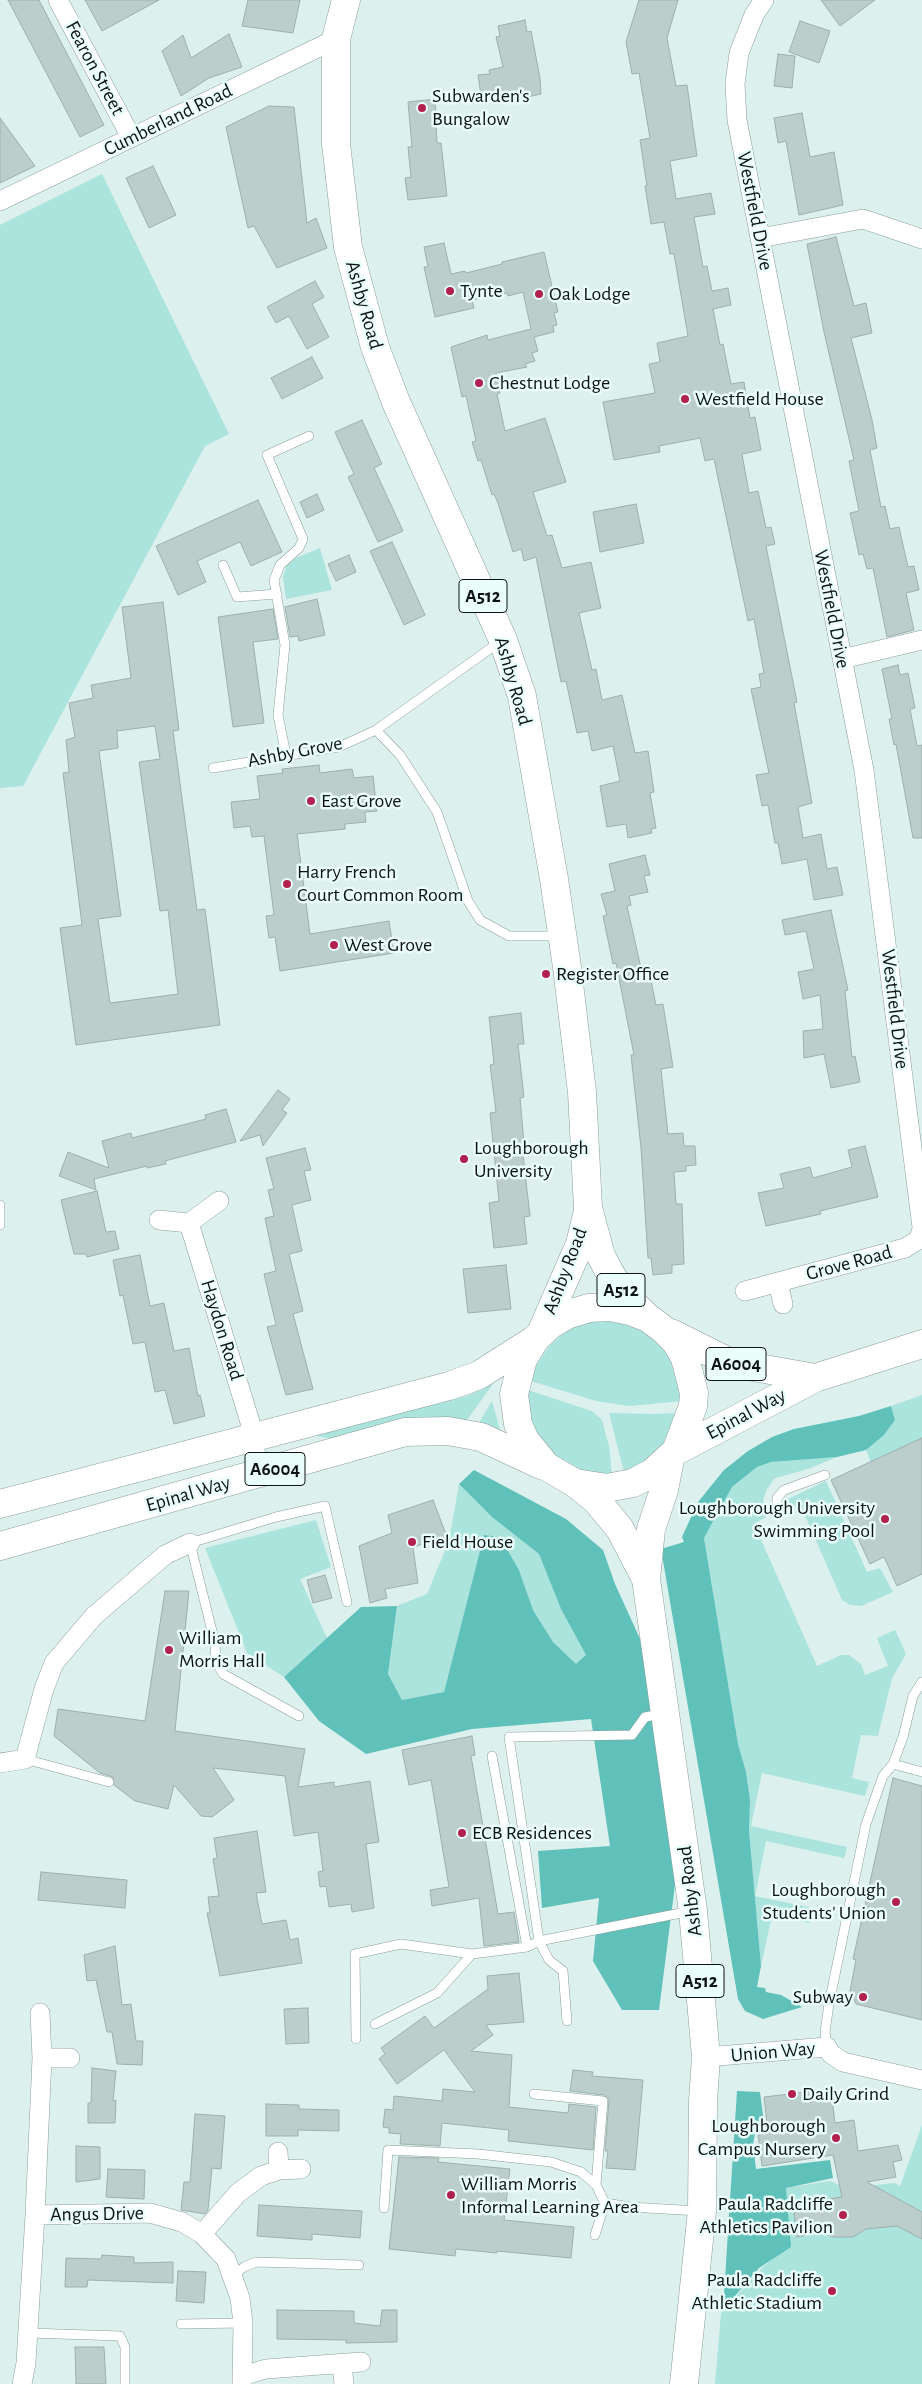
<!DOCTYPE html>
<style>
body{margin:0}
canvas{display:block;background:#dcf0ed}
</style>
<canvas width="922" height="2384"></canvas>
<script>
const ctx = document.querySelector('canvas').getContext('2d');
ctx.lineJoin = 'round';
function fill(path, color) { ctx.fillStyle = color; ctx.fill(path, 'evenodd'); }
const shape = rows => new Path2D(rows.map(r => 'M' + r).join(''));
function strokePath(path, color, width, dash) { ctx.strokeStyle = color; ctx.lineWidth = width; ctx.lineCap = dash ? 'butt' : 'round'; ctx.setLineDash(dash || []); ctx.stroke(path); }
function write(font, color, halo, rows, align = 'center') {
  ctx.font = font + ' "Alegreya Sans",sans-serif'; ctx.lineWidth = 5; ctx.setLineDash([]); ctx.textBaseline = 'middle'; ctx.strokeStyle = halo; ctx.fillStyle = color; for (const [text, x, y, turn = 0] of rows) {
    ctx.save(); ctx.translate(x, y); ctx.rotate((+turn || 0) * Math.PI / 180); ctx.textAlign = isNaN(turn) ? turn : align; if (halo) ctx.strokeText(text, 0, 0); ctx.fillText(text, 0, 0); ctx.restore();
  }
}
fill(shape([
 [102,174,229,434,205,446,23,786,0,788,0,225],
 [320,548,332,590,286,599,283,576,287,565,296,558],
 [615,1318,639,1324,670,1354,682,1401,629,1406,596,1401,531,1381,537,1364,550,1345,567,1330,591,1319],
 [493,1384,464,1424,332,1439,307,1434,467,1396],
 [528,1390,592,1411,602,1420,609,1446,612,1475,590,1474,571,1468,554,1456,541,1441,533,1424,529,1409],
 [922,1395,922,1438,871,1462,866,1450,884,1435,895,1420,891,1406],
 [492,1401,502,1437,477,1426],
 [609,1413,653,1414,681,1413,662,1450,644,1465,624,1472],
 [837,1457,808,1469,775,1478,767,1489,763,1500,766,1517,754,1524,817,1666,841,1655,849,1655,861,1664,865,1675,888,1666,877,1638,895,1630,906,1654,892,1678,878,1736,861,1735,852,1778,869,1782,865,1796,762,1773,751,1826,847,1847,844,1858,766,1841,755,1896,813,1908,810,1923,772,1915,761,1966,749,1830,750,1801,746,1772,738,1744,704,1538,732,1487,757,1467,771,1462],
 [826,1481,867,1572,880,1568,893,1592,861,1606,850,1605,842,1600,800,1504,786,1509,785,1506,788,1499],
 [459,1484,492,1517,539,1554,561,1609,586,1655,576,1665,553,1642,533,1610,519,1570,500,1537,484,1535,444,1692,402,1700,388,1674,397,1606,427,1594,449,1541],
 [316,1520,331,1567,300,1579,327,1638,284,1677,247,1653,205,1548],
 [922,2125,922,2384,715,2384,721,2313,762,2268,788,2246,785,2188,830,2181,847,2188,895,2183,900,2186]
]), '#abe3dd');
fill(shape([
 [891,1406,895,1420,884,1435,866,1450,837,1457,771,1462,757,1467,732,1487,704,1538,738,1744,746,1772,750,1800,749,1830,761,1966,757,1987,765,1988,766,1992,781,1995,802,2007,763,2019,745,2011,738,1999,661,1549,684,1542,682,1537,698,1502,724,1470,748,1451,772,1437,794,1429,859,1416],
 [474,1470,566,1519,603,1550,615,1584,651,1663,676,1877,659,2010,622,2010,593,1961,599,1898,542,1908,538,1851,610,1846,591,1719,472,1729,366,1754,319,1721,284,1677,361,1607,397,1606,388,1674,402,1700,444,1692,484,1535,500,1537,519,1570,533,1610,553,1642,576,1664,586,1655,561,1609,539,1554,492,1517,459,1484],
 [737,2091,760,2092,764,2123,756,2127,753,2145,756,2169,830,2160,833,2178,786,2188,791,2247,759,2268,723,2310]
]), '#5fc1ba');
const building = shape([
 [8,0,39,0,104,125,80,137,8,0],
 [85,0,159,0,102,31,85,0],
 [248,0,300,0,293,33,242,26,248,0],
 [639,0,678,0,667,38,676,86,687,85,697,156,670,161,676,199,711,193,715,214,694,217,703,267,707,266,712,291,728,288,731,305,713,309,720,345,723,344,731,384,744,382,750,418,755,417,761,450,742,454,749,493,758,491,766,528,771,527,775,544,766,546,797,702,794,703,812,803,798,807,803,838,821,834,827,869,837,867,843,895,814,900,807,859,782,864,778,843,775,843,768,805,762,806,756,775,769,773,751,689,761,687,759,674,764,673,754,619,748,621,714,459,705,461,700,438,659,446,660,452,614,460,603,402,655,393,649,364,660,362,657,343,688,336,674,254,670,254,664,222,651,224,645,186,647,186,640,140,650,138,639,73,632,74,626,42,639,0],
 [821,0,875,0,840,26,821,0],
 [525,20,527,32,531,31,540,78,541,94,495,104,494,100,482,102,478,75,490,74,489,70,503,67,496,37,500,36,498,26,525,20],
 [800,21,830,31,819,63,789,52,800,21],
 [229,34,242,67,209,78,181,96,162,51,183,35,191,58,229,34],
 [778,54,795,56,792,88,774,86,778,54],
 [435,99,437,143,441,143,447,196,408,200,405,178,411,177,408,147,412,147,408,102,435,99],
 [269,106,294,107,307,223,316,218,327,248,277,268,254,226,248,228,226,127,269,106],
 [802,113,810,157,834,152,843,205,799,215,786,141,778,143,774,118,802,113],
 [0,118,35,166,0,183,0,118],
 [153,166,176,215,149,228,126,178,153,166],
 [836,237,854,306,866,303,872,333,851,338,872,420,877,448,870,450,881,507,885,506,890,529,899,527,908,567,914,566,919,590,906,593,914,630,887,637,873,568,867,569,863,554,859,555,850,513,859,511,849,461,854,460,824,332,807,244,836,237],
 [444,243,451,274,465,271,466,273,502,264,502,262,544,252,558,312,554,313,557,325,553,326,554,332,534,337,538,351,532,353,535,361,525,364,527,367,496,373,500,393,497,394,505,431,545,418,566,482,533,492,547,536,552,535,562,568,591,562,601,608,579,613,592,670,596,669,602,700,622,695,635,753,648,751,654,792,650,793,656,828,651,829,652,833,628,838,626,824,607,827,600,786,620,781,613,746,592,751,588,731,577,733,566,681,561,682,536,557,524,561,521,549,513,552,498,503,494,494,492,495,481,460,478,461,472,442,476,441,466,396,462,397,451,347,487,335,488,340,531,329,523,292,508,296,507,293,472,300,474,308,435,317,424,267,428,267,424,247,444,243],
 [315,281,324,297,312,304,329,337,307,349,289,316,276,323,267,307,315,281],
 [312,357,323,378,282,399,271,378,312,357],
 [362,420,382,464,374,468,403,531,378,542,348,477,354,474,335,432,362,420],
 [317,494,324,510,307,518,300,502,317,494],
 [258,500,282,552,251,566,240,542,197,561,206,582,178,595,156,546,258,500],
 [636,504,644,543,600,552,593,512,636,504],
 [392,542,425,615,404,625,370,551,392,542],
 [349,555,356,572,336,581,328,564,349,555],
 [317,599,325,635,299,641,298,636,290,637,285,607,317,599],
 [163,602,179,730,173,731,197,910,205,909,220,1025,76,1045,60,928,82,925,63,773,69,772,66,740,75,737,69,703,93,698,91,685,131,678,122,607,163,602],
 [155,726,160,759,139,762,160,911,168,910,178,994,110,1003,98,919,121,916,99,751,118,748,117,731,155,726],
 [273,609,278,639,253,642,264,723,233,727,218,617,273,609],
 [898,665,900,675,908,673,915,708,910,709,917,746,922,745,922,838,913,838,896,744,894,745,889,719,892,719,882,669,898,665],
 [319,765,320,773,352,769,354,778,373,776,377,811,365,812,366,822,345,824,345,829,297,834,310,934,389,921,394,953,280,971,275,937,269,938,266,916,274,915,264,836,252,837,250,826,234,828,231,802,260,799,257,776,283,773,282,769,319,765],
 [645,855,650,875,644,876,648,892,629,896,631,905,627,906,641,968,648,966,656,1005,663,1004,673,1067,661,1069,668,1134,683,1133,684,1146,695,1146,696,1165,686,1166,686,1171,674,1172,676,1204,682,1204,684,1264,672,1265,672,1273,653,1275,651,1258,648,1258,641,1148,631,1055,634,1055,616,963,613,964,603,916,607,915,601,894,615,891,609,864,645,855],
 [831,910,848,990,845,991,852,1057,855,1056,860,1082,831,1088,824,1054,804,1058,803,1031,823,1029,820,995,803,999,798,972,814,969,806,931,785,935,782,920,831,910],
 [521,1013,524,1044,518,1044,524,1097,520,1098,525,1155,523,1155,530,1216,524,1217,527,1244,494,1248,489,1203,499,1201,490,1113,496,1112,490,1065,494,1064,489,1017,521,1013],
 [278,1090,290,1099,282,1110,287,1113,263,1146,260,1135,240,1141,278,1090],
 [226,1109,236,1142,165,1161,166,1164,147,1168,147,1166,94,1179,96,1190,59,1176,68,1152,109,1168,102,1141,131,1133,132,1138,206,1119,205,1115,226,1109],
 [865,1146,878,1197,820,1211,821,1214,766,1226,758,1193,784,1188,780,1174,810,1167,813,1178,852,1167,848,1150,865,1146],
 [305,1148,311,1170,304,1171,311,1200,292,1205,302,1251,289,1254,303,1311,293,1314,313,1389,286,1395,267,1327,276,1325,264,1274,276,1271,265,1218,274,1216,268,1190,274,1189,266,1158,305,1148],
 [97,1191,106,1232,115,1231,119,1249,87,1257,86,1254,74,1254,61,1200,97,1191],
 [140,1255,150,1306,164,1303,174,1351,189,1348,198,1396,200,1395,205,1416,174,1424,165,1390,155,1392,145,1342,133,1344,123,1295,120,1296,113,1260,140,1255],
 [506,1265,511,1309,468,1313,463,1269,506,1265],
 [922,1438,922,1574,897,1586,884,1557,870,1564,831,1480,922,1438],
 [433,1500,447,1537,413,1547,418,1583,385,1589,387,1598,370,1603,359,1546,392,1533,388,1515,433,1500],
 [325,1575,332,1598,313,1603,307,1580,325,1575],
 [165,1591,189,1591,175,1731,305,1749,298,1787,334,1782,334,1787,370,1781,379,1842,366,1844,374,1908,352,1912,351,1904,329,1907,326,1886,320,1887,318,1872,323,1871,318,1832,294,1836,285,1776,213,1768,234,1800,212,1817,201,1816,174,1785,168,1809,135,1801,114,1785,113,1777,100,1773,54,1736,58,1709,145,1721,165,1591],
 [472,1736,475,1755,471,1756,498,1914,514,1912,519,1942,484,1946,479,1898,432,1906,430,1890,449,1887,431,1780,409,1785,402,1750,472,1736],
 [893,1778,922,1786,922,2020,856,2004,850,1991,856,1960,853,1959,893,1778],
 [257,1831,266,1892,256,1893,262,1924,286,1920,290,1940,298,1938,302,1963,220,1976,207,1913,210,1913,208,1897,219,1896,213,1859,217,1858,214,1838,257,1831],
 [41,1872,127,1880,125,1908,38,1900,41,1872],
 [115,1946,122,2005,131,2004,136,2041,143,2041,142,2065,117,2064,112,2032,107,2032,96,1980,87,1981,84,1955,115,1946],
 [519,1973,524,2022,486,2025,493,2035,471,2051,512,2055,509,2107,568,2113,569,2104,596,2107,593,2150,508,2141,509,2130,442,2123,440,2146,400,2144,401,2134,389,2133,389,2128,383,2127,385,2109,393,2110,394,2096,442,2101,443,2089,475,2092,444,2050,397,2084,379,2059,385,2054,381,2048,425,2016,434,2028,488,1989,487,1976,519,1973],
 [308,2008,309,2043,286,2044,284,2009,308,2008],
 [92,2068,116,2071,113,2101,116,2100,115,2123,88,2123,88,2103,91,2103,92,2068],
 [573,2070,593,2072,592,2076,643,2080,635,2170,606,2168,608,2151,605,2151,609,2099,604,2095,570,2091,573,2070],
 [831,2089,835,2123,854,2120,858,2151,898,2145,902,2160,893,2162,896,2177,867,2182,922,2212,922,2239,897,2226,866,2229,853,2237,833,2237,821,2232,797,2237,793,2204,842,2197,833,2155,762,2166,758,2135,768,2133,764,2097,831,2089],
 [266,2104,299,2105,299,2109,339,2110,339,2131,298,2130,298,2136,266,2136,266,2104],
 [195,2114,225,2116,221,2169,212,2168,208,2210,205,2214,181,2210,184,2182,190,2182,195,2114],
 [76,2146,100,2147,100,2179,76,2182,76,2146],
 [399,2157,439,2158,438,2162,510,2169,504,2220,574,2227,571,2258,497,2251,497,2253,456,2249,455,2256,389,2249,399,2157],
 [108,2169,145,2170,144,2199,106,2197,108,2169],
 [259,2205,362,2211,360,2238,312,2234,312,2240,257,2236,259,2205],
 [102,2255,134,2257,134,2263,173,2262,173,2283,88,2280,87,2287,65,2287,66,2258,101,2259,102,2255],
 [178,2271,206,2272,204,2303,176,2301,178,2271],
 [277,2310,354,2311,354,2323,380,2326,382,2310,397,2310,397,2342,346,2343,346,2340,277,2339,277,2310],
 [75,2347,104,2347,106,2384,76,2384,75,2347]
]);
fill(building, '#bbcecc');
strokePath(building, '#9db0ae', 1);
const lane = shape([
 [223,565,237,597,277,594],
 [376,730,400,755,437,812,468,901,480,920,509,936,551,936,560,933],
 [286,755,278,715,285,645,274,580,280,565,299,548,303,539,267,455,309,436],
 [213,768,339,747,376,730,501,641],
 [0,1205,0,1225],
 [777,1513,777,1498,784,1490,825,1475],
 [662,1714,645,1717,632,1735,509,1737,539,1941,691,1911],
 [299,1716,223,1674,216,1661,215,1643,190,1543,276,1517,325,1506,347,1602],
 [492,1756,527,1947],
 [25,1759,109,1782],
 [893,1764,922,1772],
 [375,2024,437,1993,472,1954],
 [356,2039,355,1954,401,1944,472,1954,527,1947,539,1941,549,1960,563,1971,567,2021],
 [827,2047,825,2032,829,2004,866,1824,883,1776,893,1764,903,1737,913,1696,922,1682],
 [534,2094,603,2101,596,2185],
 [384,2208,388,2150,478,2154,551,2162,581,2172,596,2185,605,2203,630,2207,699,2211],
 [595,2235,605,2203],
 [232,2276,244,2267,256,2262,359,2265],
 [181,2324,243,2323],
 [28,2333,120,2336,125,2347,125,2384]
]);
const street = shape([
 [58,0,131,137],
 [764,0,754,15,739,53,735,84,737,120,864,770,922,1227],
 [0,201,336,39],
 [760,238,863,219,922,239],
 [842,659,922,640],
 [159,1220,189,1223,219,1201],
 [189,1223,250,1422,251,1439,262,1473],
 [778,1282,783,1304],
 [745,1291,905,1248,918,1240,922,1230],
 [0,1763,25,1759,44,1689,54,1663,94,1616,165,1555,190,1543],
 [706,2057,827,2047,831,2054,843,2062,922,2080],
 [42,2058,70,2058],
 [278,2152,279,2170],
 [35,2215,150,2213,182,2222,202,2234,226,2259,240,2298,243,2323,242,2384],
 [202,2234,238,2193,261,2176,279,2170,301,2169],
 [342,2365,344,2384],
 [242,2376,266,2369,361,2362],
 [22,2384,26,2363,35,2215,42,2058,40,2013]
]);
const primary = shape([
 [346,0,336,39,336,144,348,247,375,347,396,402,503,640,522,696,554,879,567,967,582,1092,588,1208,601,1256,610,1273,623,1294,648,1318],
 [541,1333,580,1244,588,1211],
 [671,1333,731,1363,815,1378],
 [676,1451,693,1406,694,1393,685,1358,676,1342,663,1329,648,1318,630,1311,610,1307,589,1308,569,1314,550,1325,535,1339,523,1359,514,1394,518,1424,525,1440,547,1467,575,1483,607,1488,633,1483,652,1473,676,1451,815,1378,922,1344],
 [670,1459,664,1490,651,1529,646,1579,693,1911,706,2057,703,2101,702,2211,684,2384],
 [575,1483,596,1500,620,1529,646,1579],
 [0,1504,449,1386,479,1375,534,1340],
 [0,1546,405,1432,448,1431,481,1437,541,1465]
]);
strokePath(lane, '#8b9e9c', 10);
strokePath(street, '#8b9e9c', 20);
strokePath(primary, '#8b9e9c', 29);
strokePath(lane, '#fff', 9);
strokePath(street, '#fff', 19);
strokePath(primary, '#fff', 28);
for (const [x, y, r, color] of [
 [422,108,5,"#b1204e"],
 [450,291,5,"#b1204e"],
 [539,294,5,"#b1204e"],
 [479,383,5,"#b1204e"],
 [685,399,5,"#b1204e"],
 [311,801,5,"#b1204e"],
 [287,884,5,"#b1204e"],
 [334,945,5,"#b1204e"],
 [546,974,5,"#b1204e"],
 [464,1159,5,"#b1204e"],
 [885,1519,5,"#b1204e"],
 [412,1542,5,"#b1204e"],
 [169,1650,5,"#b1204e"],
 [462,1833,5,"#b1204e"],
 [896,1902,5,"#b1204e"],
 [863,1997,5,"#b1204e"],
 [792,2094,5,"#b1204e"],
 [836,2138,5,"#b1204e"],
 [451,2195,5,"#b1204e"],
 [843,2215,5,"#b1204e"],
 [832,2291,5,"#b1204e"]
]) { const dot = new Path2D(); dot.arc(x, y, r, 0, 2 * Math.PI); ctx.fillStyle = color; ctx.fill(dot); strokePath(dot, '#e9fdfb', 2); }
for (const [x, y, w] of [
 [483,596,48],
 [621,1290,48],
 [736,1364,60],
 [275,1469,60],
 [700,1981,48]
]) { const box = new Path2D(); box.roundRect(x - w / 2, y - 16.5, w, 33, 4); ctx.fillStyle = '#e9fdfb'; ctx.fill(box); strokePath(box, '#0d1313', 1); }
write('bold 19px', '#0d1313', null, [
 ["A512",483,596],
 ["A512",621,1290],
 ["A6004",736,1364],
 ["A6004",275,1469],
 ["A512",700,1981]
]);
write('20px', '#0d1313', '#e9fdfb', [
 ["Fearon Street",95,68,62],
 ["Cumberland Road",168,120,-26],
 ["Westfield Drive",755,211,79],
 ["Ashby Road",364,305,74],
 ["Westfield Drive",832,609,79],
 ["Ashby Road",513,681,74],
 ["Ashby Grove",295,752,-11],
 ["Westfield Drive",895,1009,83],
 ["Grove Road",849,1263,-15],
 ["Ashby Road",565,1271,-69],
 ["Haydon Road",222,1330,73],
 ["Epinal Way",746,1414,-28],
 ["Epinal Way",188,1494,-16],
 ["Ashby Road",690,1891,-97],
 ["Union Way",773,2052,-5],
 ["Angus Drive",97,2214,-1]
]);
write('20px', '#0d1313', '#e9fdfb', [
 ["Subwarden's",432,96],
 ["Bungalow",432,119],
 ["Tynte",460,291],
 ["Oak Lodge",549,294],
 ["Chestnut Lodge",489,383],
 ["Westfield House",695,399],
 ["East Grove",321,801],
 ["Harry French",297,872],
 ["Court Common Room",297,895],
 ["West Grove",344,945],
 ["Register Office",556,974],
 ["Loughborough",474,1148],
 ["University",474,1171],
 ["Loughborough University",875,1508,"right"],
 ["Swimming Pool",875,1531,"right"],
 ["Field House",422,1542],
 ["William",179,1638],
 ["Morris Hall",179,1661],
 ["ECB Residences",472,1833],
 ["Loughborough",886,1890,"right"],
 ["Students' Union",886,1913,"right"],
 ["Subway",853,1997,"right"],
 ["Daily Grind",802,2094],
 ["Loughborough",826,2126,"right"],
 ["Campus Nursery",826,2149,"right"],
 ["William Morris",461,2184],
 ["Informal Learning Area",461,2207],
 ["Paula Radcliffe",833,2204,"right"],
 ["Athletics Pavilion",833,2227,"right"],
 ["Paula Radcliffe",822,2280,"right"],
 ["Athletic Stadium",822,2303,"right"]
], 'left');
</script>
